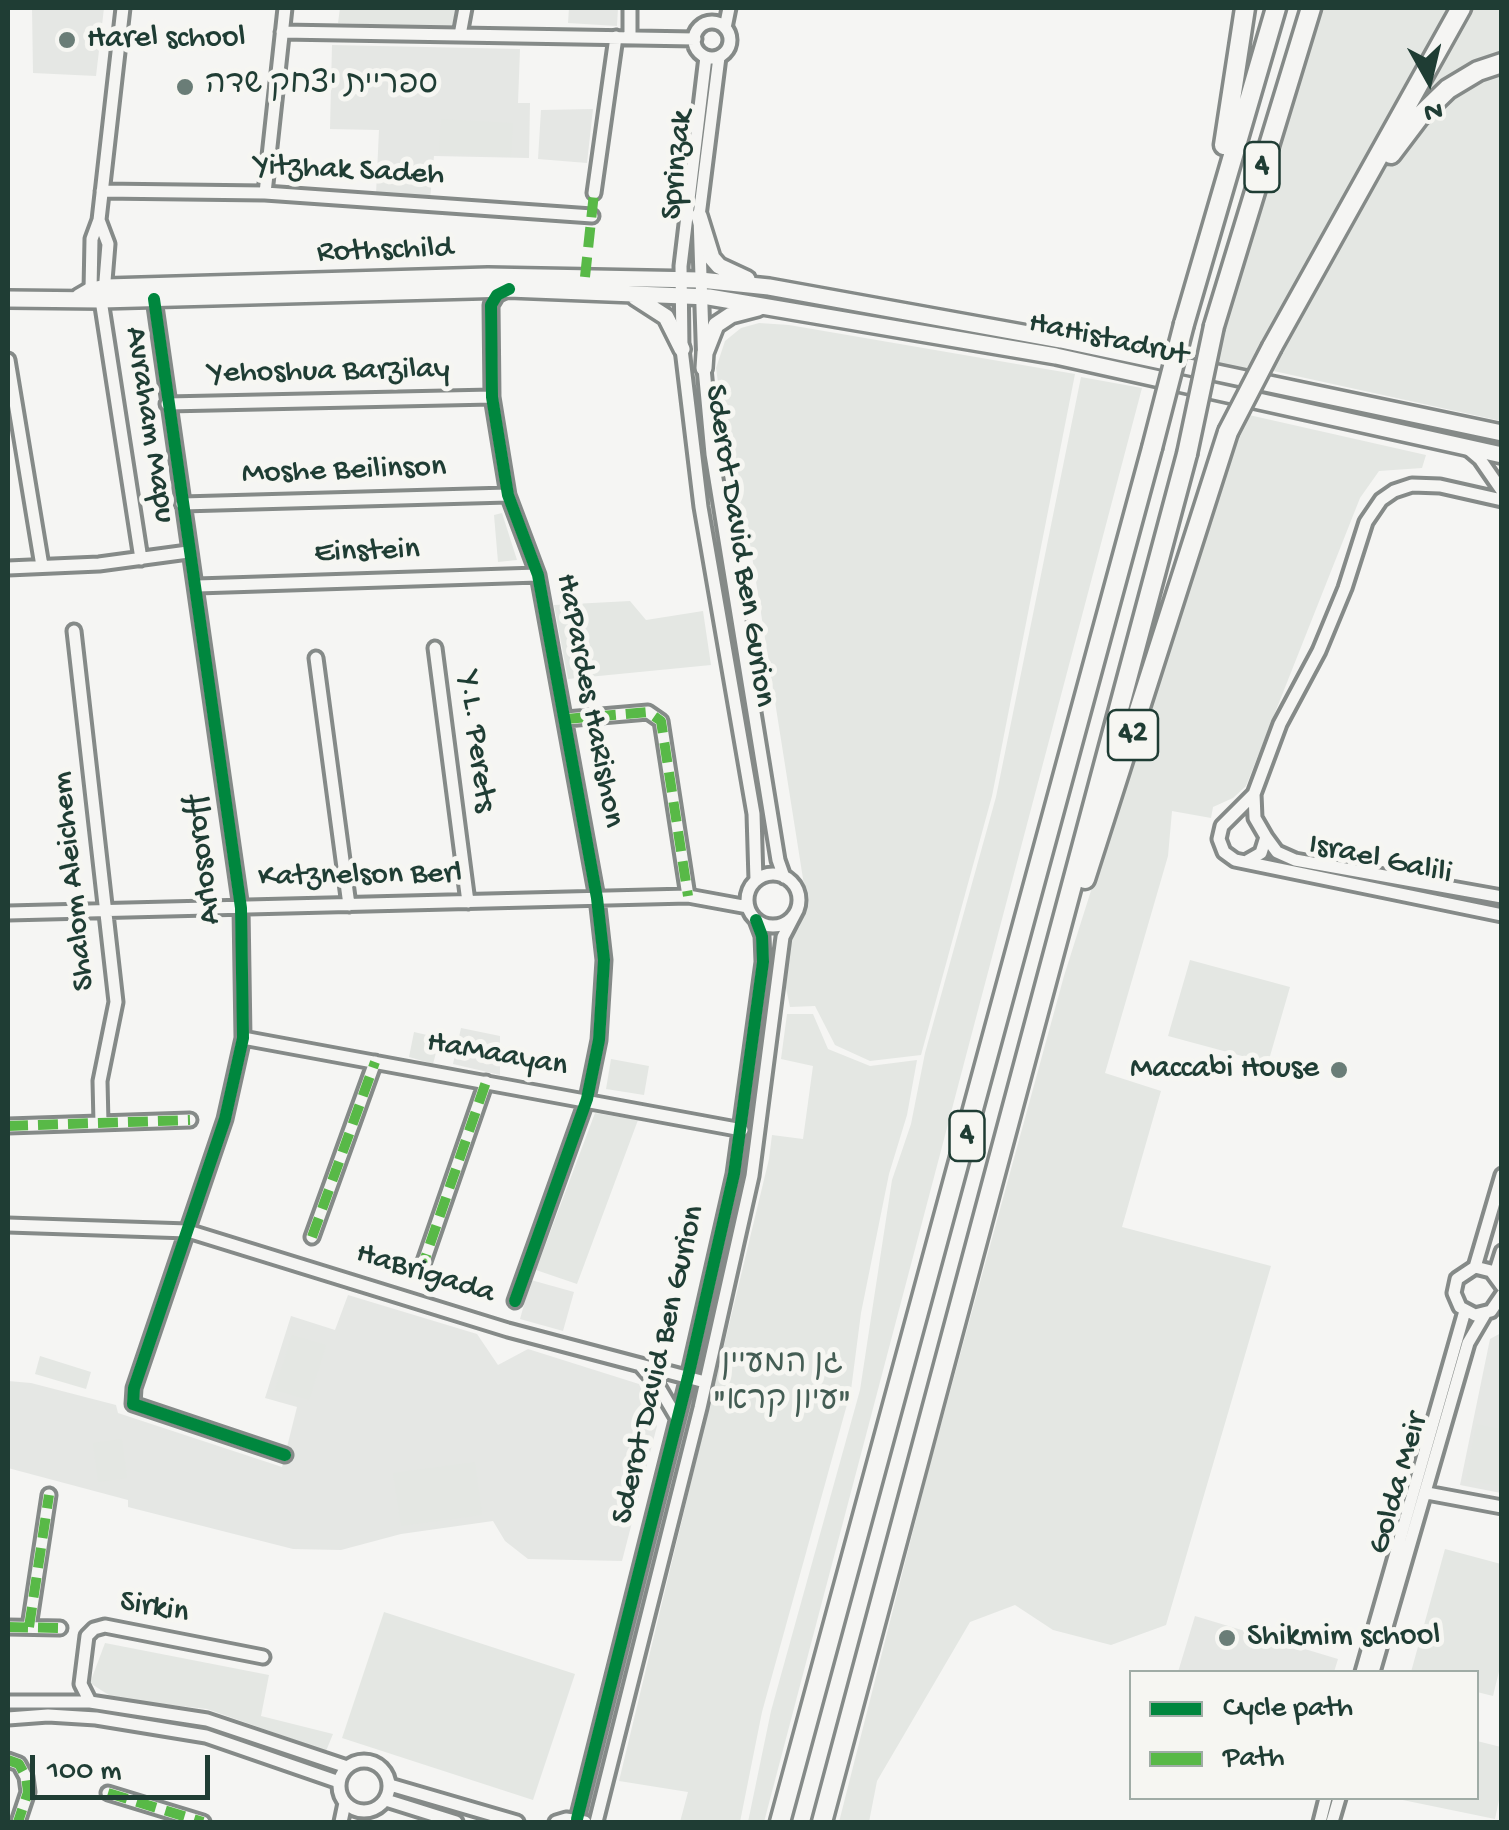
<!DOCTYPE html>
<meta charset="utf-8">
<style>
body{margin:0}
#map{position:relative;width:1509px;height:1830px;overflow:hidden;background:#f5f5f3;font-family:"Gochi Hand",sans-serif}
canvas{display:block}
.frame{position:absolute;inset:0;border:10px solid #1f3d34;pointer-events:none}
.legend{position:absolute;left:1129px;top:1670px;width:350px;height:130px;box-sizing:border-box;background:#f6f6f2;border:2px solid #a0aca6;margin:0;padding:12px 18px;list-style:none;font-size:30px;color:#1f3d34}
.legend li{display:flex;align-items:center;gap:20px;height:50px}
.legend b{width:50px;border:2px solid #a0aca6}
.north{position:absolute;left:1379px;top:30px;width:100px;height:100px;-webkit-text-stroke:8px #f6f6f2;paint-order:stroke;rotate:172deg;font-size:28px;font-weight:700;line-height:40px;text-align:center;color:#1f3d34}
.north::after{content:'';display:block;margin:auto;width:35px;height:45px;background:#1f3d34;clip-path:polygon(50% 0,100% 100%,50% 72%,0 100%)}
.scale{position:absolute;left:30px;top:1755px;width:180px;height:45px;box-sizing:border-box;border:5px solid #1f3d34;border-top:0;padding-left:12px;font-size:30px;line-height:35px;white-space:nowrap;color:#1f3d34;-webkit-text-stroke:8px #f6f6f2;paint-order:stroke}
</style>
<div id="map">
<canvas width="1509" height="1830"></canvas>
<div class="frame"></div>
<ul class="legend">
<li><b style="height:12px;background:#00873e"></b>Cycle path</li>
<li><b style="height:12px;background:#58b947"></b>Path</li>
</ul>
<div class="north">N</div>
<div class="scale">100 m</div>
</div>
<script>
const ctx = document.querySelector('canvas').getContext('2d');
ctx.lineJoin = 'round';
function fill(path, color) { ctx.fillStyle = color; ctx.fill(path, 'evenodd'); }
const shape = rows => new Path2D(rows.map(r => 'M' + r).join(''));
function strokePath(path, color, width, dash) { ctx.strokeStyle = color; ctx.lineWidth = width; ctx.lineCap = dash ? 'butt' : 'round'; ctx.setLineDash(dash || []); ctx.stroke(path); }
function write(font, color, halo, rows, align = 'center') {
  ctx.font = font + ' "Gochi Hand","Playpen Sans Hebrew",sans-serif'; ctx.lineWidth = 10; ctx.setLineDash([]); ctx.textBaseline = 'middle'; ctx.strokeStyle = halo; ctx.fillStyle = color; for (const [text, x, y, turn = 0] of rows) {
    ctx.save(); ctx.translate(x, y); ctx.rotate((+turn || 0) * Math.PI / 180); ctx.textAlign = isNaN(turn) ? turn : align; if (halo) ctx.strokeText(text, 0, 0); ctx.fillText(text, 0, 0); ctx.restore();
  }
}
fill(shape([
 [32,8,104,8,96,76,33,73],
 [569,8,618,8,617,26,568,23],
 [332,45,520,49,518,103,530,103,529,158,434,156,430,200,376,194,379,130,330,129],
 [593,109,587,163,538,159,541,110],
 [461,1028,500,1036,500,1075,453,1064],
 [531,1280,574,1292,563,1331,520,1319],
 [348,1295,477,1334,498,1365,528,1349,639,1384,657,1426,622,1561,528,1559,505,1541,493,1521,401,1534,341,1550,293,1549,128,1507,128,1500,8,1468,8,1381,31,1383,116,1405,118,1413,282,1467,297,1407,265,1398,291,1316,335,1330],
 [1501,1333,1501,1493,1460,1485,1490,1339],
 [1195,1616,1338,1659,1334,1672,1178,1672]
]), '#e5e7e4');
fill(shape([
 [340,8,456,8,452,27,338,23],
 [1322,8,1450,8,1246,372,1215,364],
 [1471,8,1501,8,1501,55,1424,104,1418,100],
 [1501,63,1501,421,1269,370,1361,201,1419,117],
 [441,119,513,123,511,157,439,153],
 [759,323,789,325,1075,374,992,796,921,1055,870,1061,835,1045,815,1006,790,1007,783,974,786,946,800,926,804,905,804,885,745,512,736,512,716,368,725,341,741,328],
 [1081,377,1142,388,764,1822,748,1822,771,1711,860,1390,892,1180,911,1124,925,1053,996,797],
 [1249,415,1426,455,1422,468,1379,471,1360,498,1246,786,1233,798,1213,807,1211,818,1172,811,1168,856,1105,1073,1161,1091,1122,1227,1271,1266,1166,1625,1111,1645,1053,1630,1015,1605,970,1622,877,1781,869,1822,839,1822,929,1468,1064,976,1231,448],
 [502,513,517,560,498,562,494,515],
 [630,601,646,620,703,611,711,665,568,679,554,605],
 [1190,960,1290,987,1268,1063,1168,1036],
 [787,1014,813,1014,828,1049,870,1066,917,1060,907,1115,889,1174,861,1313,851,1390,762,1712,740,1822,680,1822,688,1792,619,1781,769,1159,772,1135,803,1139,813,1066,781,1059],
 [414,1032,440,1038,433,1064,409,1057],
 [611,1059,649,1066,644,1095,606,1089],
 [595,1113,638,1120,577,1284,536,1270],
 [292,1335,326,1345,309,1400,275,1390],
 [40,1356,91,1372,86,1389,35,1374],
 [1476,1424,1501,1429,1499,1486,1466,1480],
 [122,1439,127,1478,98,1482,93,1443],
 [475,1462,482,1515,401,1526,393,1473],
 [1445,1549,1501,1564,1501,1663,1493,1696,1477,1692,1476,1672,1411,1672],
 [384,1612,575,1674,533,1800,342,1738],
 [105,1643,269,1675,261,1716,333,1734,326,1751,207,1709,115,1699,90,1683],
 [1477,1741,1501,1747,1501,1790,1495,1819,1393,1798,1476,1798]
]), '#e4e7e3');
const minor = shape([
 '694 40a18 18 0 1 1 36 0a18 18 0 1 1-36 0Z',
 [725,28,729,8],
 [282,32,695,39],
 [460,35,465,8],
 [630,38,630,8],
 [706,57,681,266,682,349,701,507,754,814,756,880],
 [719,57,699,216,704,368,712,454,778,860,784,877],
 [102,191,265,193,592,216],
 [265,193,285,8],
 [594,193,616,37],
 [99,220,108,244,104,293],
 [505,291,497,295,491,305,492,397,508,495,538,575,597,898,604,960,599,1040,587,1099,515,1301],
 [95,294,91,290,92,239,99,220,123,8],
 [154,299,241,908,243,1038,225,1119,134,1388,133,1404,285,1455],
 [101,300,141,559],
 [8,360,42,566],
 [167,404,492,397],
 [1467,448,1480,459,1502,491],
 [1502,500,1440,486,1412,485,1394,491,1381,500,1366,522,1345,588,1319,651,1280,724,1254,794,1222,826,1219,839,1224,852,1235,860,1502,915],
 [182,504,508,495],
 [8,568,99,564,188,552],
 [197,586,538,575],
 [74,631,116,1002,100,1081,101,1123],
 [435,648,468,902],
 [316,658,349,905],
 [566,719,648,712,661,721,688,896],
 [1266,837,1277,852,1295,860,1502,897],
 [1247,861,1261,853,1266,837,1255,818,1254,794],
 '747 900a26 26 0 1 1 52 0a26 26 0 1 1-52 0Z',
 [8,913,688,896,748,907],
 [243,1038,742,1130],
 [8,1126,190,1120],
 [8,1225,188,1231,508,1330,705,1382],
 [312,1237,375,1062],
 [1475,1267,1502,1175],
 [420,1273,486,1082],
 [1495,1274,1502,1252],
 [1502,1286,1491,1271,1475,1267,1457,1279,1454,1293,1460,1307,1475,1315,1491,1311,1502,1295],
 [640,1365,657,1384,677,1418],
 [1427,1493,1502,1507],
 [8,1627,60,1628],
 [29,1627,49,1495],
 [1362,1672,1465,1311],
 [1373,1672,1468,1343,1485,1314],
 [8,1702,90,1702,207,1720,347,1767],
 [90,1702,81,1684,87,1636,94,1629,105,1626,263,1657],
 [8,1718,48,1715,96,1718,206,1736,339,1782],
 [8,1760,19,1764,26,1777,28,1792,18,1822],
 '339 1786a25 25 0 1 1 50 0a25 25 0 1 1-50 0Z',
 [390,1785,517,1822],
 [108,1793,203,1822],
 [386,1800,456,1822],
 [577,1819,688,1377,734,1174,763,962,762,936,756,920],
 [341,1822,345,1803],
 [556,1822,566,1819,585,1822],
 [596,1822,700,1408,752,1176,783,937,796,912],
 [1320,1822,1326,1798],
 [1332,1822,1339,1798]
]);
const major = shape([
 [699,216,712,258,719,266,747,279],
 [79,297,91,290,107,287,488,276,700,280,769,287,1061,340,1502,433],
 [635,297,666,317,682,349],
 [8,299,101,300,509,289,709,297,1056,356,1502,455],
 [704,368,705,353,716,325,731,315,758,308]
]);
const highway = shape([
 [1224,145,1245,8],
 [1391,154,1419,117,1448,89,1478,71,1502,63],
 [1184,324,1276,8],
 [1214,326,1311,8],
 [1272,347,1461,8],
 [1085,879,1228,432],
 [780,1822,1152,448],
 [822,1822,1187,454]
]);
strokePath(minor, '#858a88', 19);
strokePath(major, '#858a88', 22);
strokePath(highway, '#858a88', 25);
strokePath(minor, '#f5f5f3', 11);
strokePath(major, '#f5f5f3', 15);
strokePath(highway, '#f5f5f3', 18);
const highwayBridge = shape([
 [1228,432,1272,347],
 [1152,448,1184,324],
 [1187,454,1214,326]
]);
strokePath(highwayBridge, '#858a88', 25, []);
strokePath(highwayBridge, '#f5f5f3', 18);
strokePath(shape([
 [585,277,594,193],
 [566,719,648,712,661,721,688,896],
 [8,1126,190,1120],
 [312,1237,375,1062],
 [420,1273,486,1082],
 [8,1627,60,1628],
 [29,1627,49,1495],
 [8,1760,19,1764,26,1777,28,1792,18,1822],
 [108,1793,203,1822]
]), '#58b947', 10, [20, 10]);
strokePath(shape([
 [509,289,497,295,491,305,492,397,508,495,538,575,597,898,604,960,599,1040,587,1099,515,1301],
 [154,299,241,908,243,1038,225,1119,134,1388,133,1404,285,1455],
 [577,1819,688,1377,734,1174,763,962,762,936,756,920]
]), '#00873e', 12);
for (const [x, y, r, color] of [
 [67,40,10,"#6a7d77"],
 [185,87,10,"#6a7d77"],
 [1339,1070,10,"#6a7d77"],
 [1227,1638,10,"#6a7d77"]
]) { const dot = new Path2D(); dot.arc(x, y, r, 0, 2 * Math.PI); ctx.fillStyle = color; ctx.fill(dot); strokePath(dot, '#f6f6f2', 4); }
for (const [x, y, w] of [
 [1262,167,35],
 [1133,735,50],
 [967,1136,35]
]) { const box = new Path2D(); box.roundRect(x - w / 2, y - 25, w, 50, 8); ctx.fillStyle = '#f6f6f2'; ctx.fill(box); strokePath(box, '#1f3d34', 2.5); }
write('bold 30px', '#1f3d34', null, [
 ["4",1262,167],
 ["42",1133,735],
 ["4",967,1136]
]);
write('32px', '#1f3d34', '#f6f6f2', [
 ["Harel school",87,40],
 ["ספריית יצחק שדה",205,87],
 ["Maccabi House",1319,1070,"right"],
 ["Shikmim school",1247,1638]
], 'left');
write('32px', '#1f3d34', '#f6f6f2', [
 ["Sprinzak",679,165,-84],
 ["Yitzhak Sadeh",349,172,3],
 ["Rothschild",385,252,-2],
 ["HaHistadrut",1108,341,12],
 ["Yehoshua Barzilay",329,373,-1],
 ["Avraham Mapu",148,425,81],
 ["Moshe Beilinson",344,472,-2],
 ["Sderot David Ben Gurion",738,546,81],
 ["Einstein",367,553,-2],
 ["HaPardes HaRishon",588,701,79],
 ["Y.L. Perets",475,742,83],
 ["Arlosoroff",205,860,-97],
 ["Israel Galili",1380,861,12],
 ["Katznelson Berl",360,877,-1],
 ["Shalom Aleichem",75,881,-96],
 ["HaMaayan",497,1056,10],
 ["HaBrigada",425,1275,17],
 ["Sderot David Ben Gurion",660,1365,-77],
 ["Golda Meir",1400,1484,-74],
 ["Sirkin",154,1609,10]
]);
write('32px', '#445d54', '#f6f6f2', [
 ["גן המעיין",782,1366],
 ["\"עיון קרא\"",782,1403]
]);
</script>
